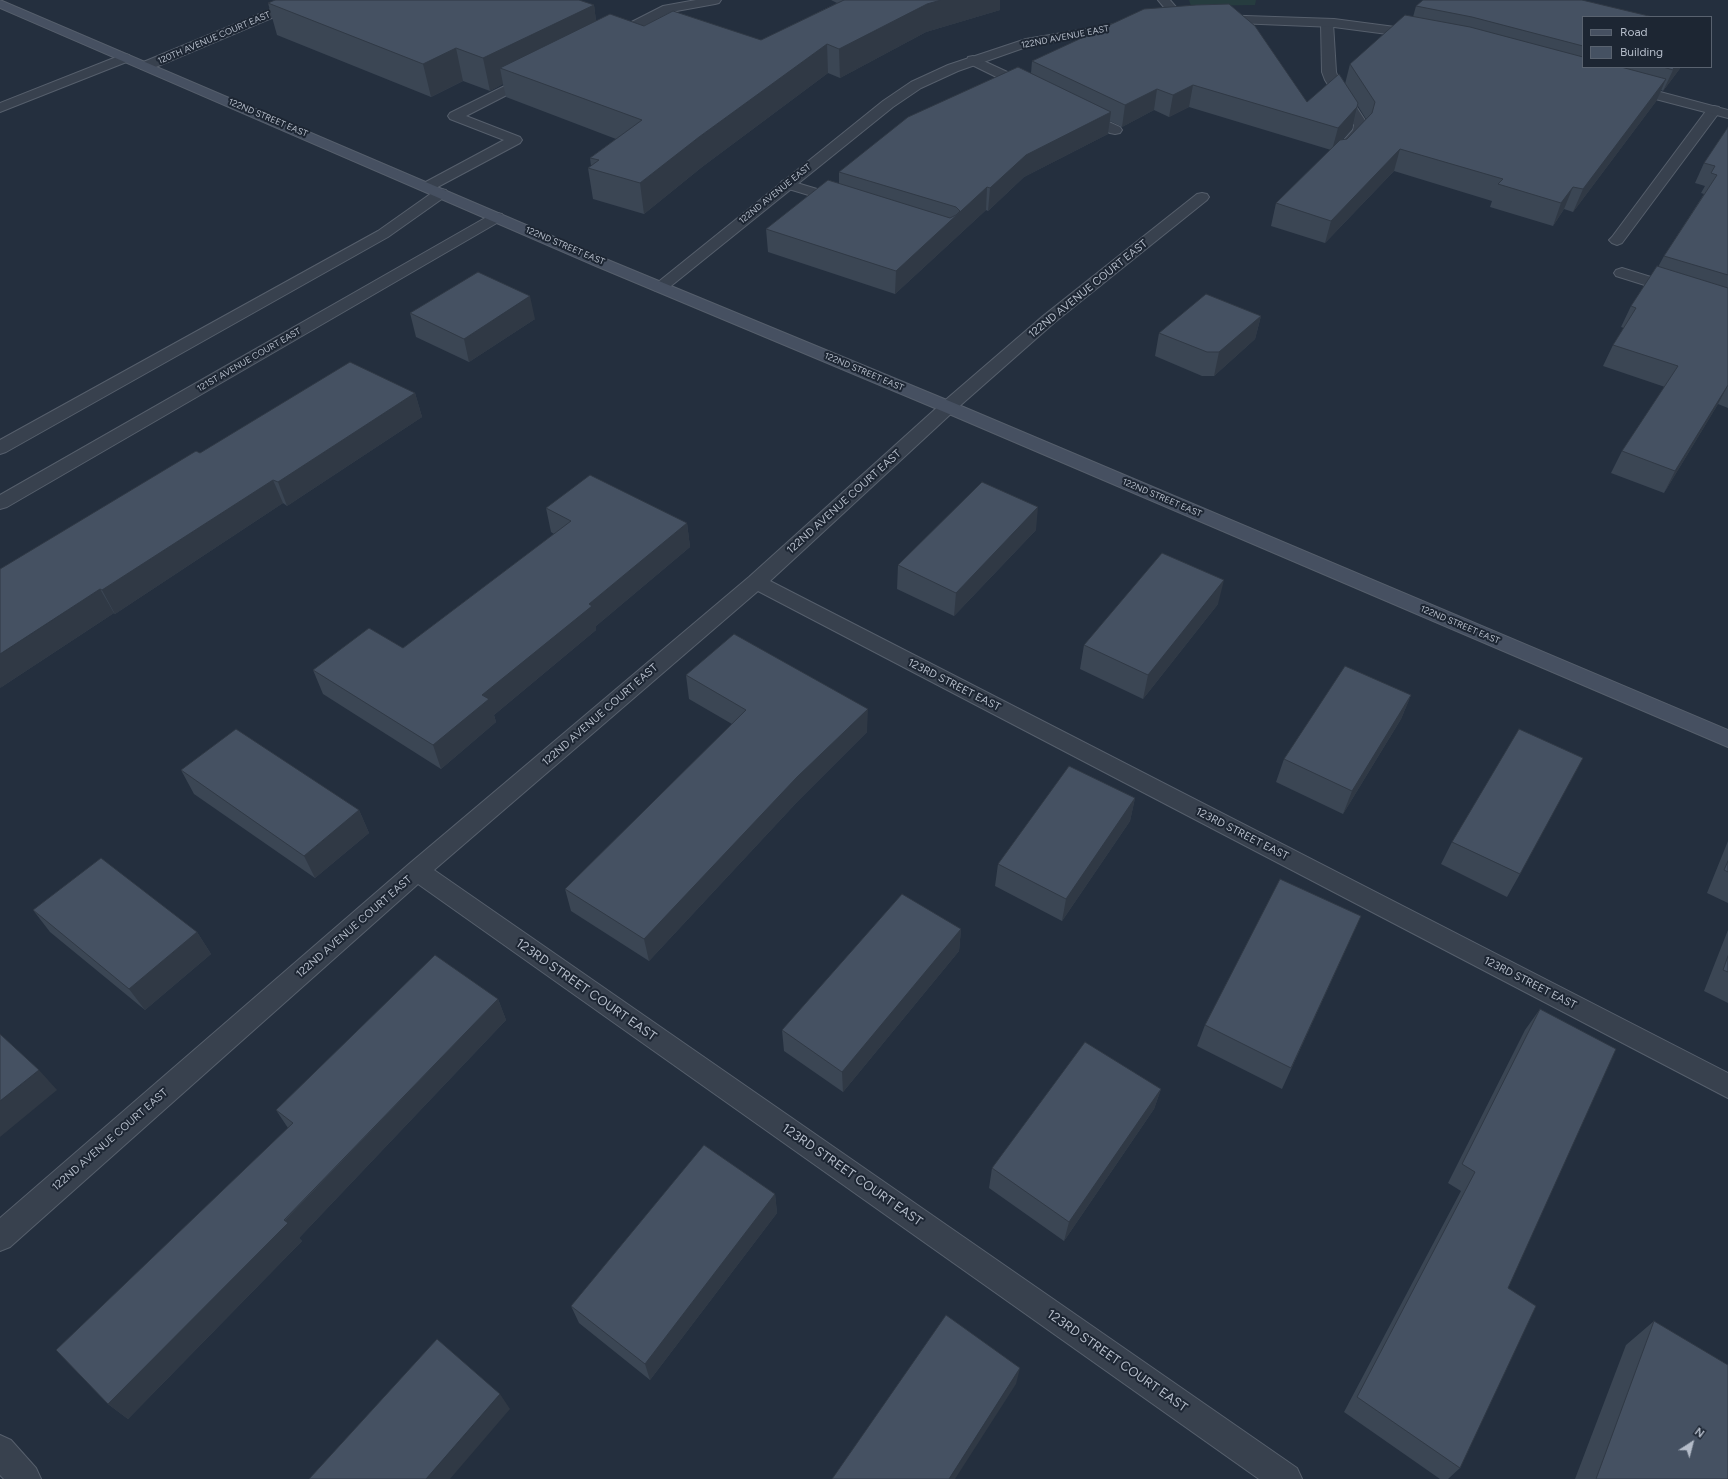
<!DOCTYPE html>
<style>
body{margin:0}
#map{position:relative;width:1728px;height:1479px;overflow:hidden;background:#242f3e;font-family:Figtree,sans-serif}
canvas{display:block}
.legend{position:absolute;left:1582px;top:16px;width:130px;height:52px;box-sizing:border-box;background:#1d2633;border:1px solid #59626f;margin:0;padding:5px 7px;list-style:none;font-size:12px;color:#b4bcc9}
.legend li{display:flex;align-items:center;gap:8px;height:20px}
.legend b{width:20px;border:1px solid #59626f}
.north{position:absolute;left:1672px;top:1423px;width:40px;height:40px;-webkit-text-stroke:3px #1d2633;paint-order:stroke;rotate:36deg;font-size:11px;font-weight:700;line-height:16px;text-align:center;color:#b4bcc9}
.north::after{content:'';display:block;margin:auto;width:14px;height:18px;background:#b4bcc9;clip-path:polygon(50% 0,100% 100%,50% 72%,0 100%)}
</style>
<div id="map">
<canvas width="1728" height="1479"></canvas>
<ul class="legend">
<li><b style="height:5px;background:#465061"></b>Road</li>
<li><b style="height:11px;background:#455162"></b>Building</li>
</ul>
<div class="north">N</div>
</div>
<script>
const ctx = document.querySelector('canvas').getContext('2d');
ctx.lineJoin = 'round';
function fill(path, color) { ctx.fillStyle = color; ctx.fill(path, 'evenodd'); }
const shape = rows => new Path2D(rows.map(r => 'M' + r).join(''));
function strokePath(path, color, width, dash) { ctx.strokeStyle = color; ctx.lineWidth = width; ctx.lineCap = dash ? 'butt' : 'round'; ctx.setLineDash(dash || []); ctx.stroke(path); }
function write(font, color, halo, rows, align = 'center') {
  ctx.font = font + ' Figtree,sans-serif'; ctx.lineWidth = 4; ctx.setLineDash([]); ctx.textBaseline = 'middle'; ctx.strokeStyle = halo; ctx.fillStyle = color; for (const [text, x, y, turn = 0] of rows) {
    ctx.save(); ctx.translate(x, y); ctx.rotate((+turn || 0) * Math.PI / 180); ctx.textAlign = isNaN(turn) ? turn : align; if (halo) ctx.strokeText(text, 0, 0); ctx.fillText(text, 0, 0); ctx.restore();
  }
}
fill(shape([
 [1189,0,1256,0,1255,5,1191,6]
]), '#263c3f');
const lane = shape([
 [696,0,721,0,719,3,715,4,671,12,616,40,608,40,606,37,608,34,663,6,696,0],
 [1158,0,1170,0,1188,21,1186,24,1178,24,1158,0],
 [1327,19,1331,20,1333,23,1336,72,1339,80,1368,125,1365,134,1349,151,1344,152,1339,151,1337,148,1353,130,1354,125,1325,80,1322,72,1321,23,1323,20,1327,19],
 [973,56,1033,84,1035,87,1033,90,1028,91,1023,90,968,63,967,60,968,57,973,56],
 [531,73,536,74,538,77,536,80,466,116,520,137,522,140,520,143,432,190,427,191,422,190,420,187,422,184,504,140,450,119,448,116,450,113,531,73],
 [1714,106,1719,107,1721,110,1622,243,1617,245,1612,243,1609,240,1612,237,1709,107,1714,106],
 [1082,110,1120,127,1122,130,1120,133,1115,134,1110,133,1077,117,1075,114,1077,111,1082,110],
 [787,180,847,198,849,201,847,204,842,205,782,187,780,184,782,181,787,180],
 [441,189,446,190,448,193,446,196,388,237,6,452,0,454,0,440,378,231,436,190,441,189]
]);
const street = shape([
 [293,0,309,0,307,3,151,69,141,69,140,66,141,63,293,0],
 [1216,15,1334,19,1418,30,1422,31,1424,34,1422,37,1418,38,1334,27,1212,22,1210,19,1212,16,1216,15],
 [1128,22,1132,23,1134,26,1132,29,1032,45,958,71,921,88,893,107,666,290,660,292,654,290,652,287,883,101,911,82,948,65,1026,39,1128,22],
 [124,54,129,55,130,58,129,61,0,112,0,103,124,54],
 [1630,84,1728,110,1728,118,1625,91,1623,88,1625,85,1630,84],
 [1202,193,1207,194,1209,197,1207,200,1055,322,954,411,770,581,1728,1073,1728,1098,758,591,434,870,1297,1468,1302,1479,1259,1479,418,884,10,1247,0,1251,0,1218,409,864,749,577,942,403,1043,316,1197,194,1202,193],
 [497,213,502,214,504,217,502,220,7,507,0,509,0,495,492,214,497,213],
 [1622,268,1728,301,1728,311,1616,276,1614,273,1616,270,1622,268],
 [0,1435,11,1440,36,1468,41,1479,4,1479,0,1475,0,1435]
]);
const secondary = shape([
 [0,0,608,260,954,403,1728,730,1728,747,942,411,596,266,0,8,0,0]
]);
strokePath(lane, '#565f6c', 2);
strokePath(street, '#565f6c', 2);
strokePath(secondary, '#565f6c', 2);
fill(lane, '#38414e');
fill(street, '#38414e');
fill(secondary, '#465061');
fill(shape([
 [831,0,1000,0,1000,10,926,32,840,78,828,73,702,167,644,214,593,199,588,168,591,166,590,158,616,139,506,97,503,84,490,91,463,81,431,97,277,35,268,3,594,5,596,21,644,26,761,40,837,3],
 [1416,6,1583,17,1583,67,1681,67,1663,91,1661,90,1657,100,1573,212,1564,209,1553,226,1490,207,1492,201,1394,171,1325,243,1271,226,1276,203,1331,150,1189,107,1169,117,1154,110,1122,127,1110,121,1108,134,1024,177,988,211,986,210,895,294,768,252,766,229,839,184,839,172,1031,73,1032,61,1307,102,1345,84,1350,64,1413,17],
 [1358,106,1366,119,1347,139,1342,140,1352,129],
 [1728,127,1728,408,1718,404,1664,493,1611,473,1622,451,1665,387,1603,366,1613,345,1624,328,1621,327,1631,306,1658,267,1664,256,1704,194,1701,193,1705,186,1695,183,1704,163],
 [410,313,535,319,469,362,416,337],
 [1261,316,1255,339,1214,376,1202,376,1155,356,1159,333],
 [415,393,422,417,287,506,283,503,115,614,114,613,0,688,200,453],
 [546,508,687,523,690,547,596,626,596,630,494,715,496,722,441,769,323,694,313,670,403,648,554,534,551,532],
 [1036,530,954,616,897,589,898,565],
 [1218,604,1143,699,1080,669,1084,645],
 [686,675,867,732,798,801,649,961,571,911,565,889,732,724,689,699],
 [1411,695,1401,719,1343,814,1276,782,1284,759],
 [181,770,359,810,369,833,315,878,194,794],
 [1135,798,1130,821,1062,921,995,886,998,864],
 [1728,841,1728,903,1707,893],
 [1452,842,1520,874,1507,897,1441,864],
 [33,910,197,932,211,954,145,1010,50,932],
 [1361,916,1282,1089,1197,1046,1205,1025],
 [961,929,959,951,843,1092,784,1051,782,1030],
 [1728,930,1728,1003,1704,991],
 [498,999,506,1020,299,1238,302,1241,128,1419,108,1404,288,1128,276,1110],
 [1540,1009,1508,1288,1460,1468,1448,1479,1440,1479,1344,1412,1461,1191,1448,1183,1525,1030],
 [1161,1089,1154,1109,1064,1241,989,1188,992,1168],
 [775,1194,777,1213,650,1380,579,1323,571,1306],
 [1654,1321,1728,1479,1575,1479,1626,1345]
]), '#3b4654');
fill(shape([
 [941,0,1000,0,1000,10,926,32,840,78,839,49,927,4],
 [594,5,598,37,500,68,503,84,490,91,483,58],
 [827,44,828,73,702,167,644,214,640,183,699,137],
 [456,48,463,81,431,97,423,64],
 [1674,67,1681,67,1663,91,1673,70],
 [1666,79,1657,100,1573,212,1583,189],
 [1193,85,1189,107,1169,117,1173,95],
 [1157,89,1154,110,1122,127,1125,105],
 [1357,107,1352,129,1332,150,1338,128],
 [1111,112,1108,134,1024,177,988,211,990,188,1026,155],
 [1400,149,1394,171,1325,243,1331,221],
 [987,187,986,210,895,294,896,271],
 [1573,187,1564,209,1553,226,1561,203],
 [530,296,535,319,469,362,464,339],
 [1261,316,1255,339,1214,376,1219,352],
 [1728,385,1718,404,1664,493,1675,471],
 [415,393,422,417,287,506,278,482],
 [273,480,283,503,115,614,102,590],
 [1038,507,1036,530,954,616,956,593],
 [687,523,690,547,596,626,596,630,494,715,496,722,441,769,433,745,482,695,589,604],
 [1224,580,1218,604,1143,699,1148,675],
 [100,589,114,613,0,688,0,654],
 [1411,695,1401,719,1343,814,1352,791],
 [868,709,867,732,798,801,649,961,644,939,797,777],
 [1135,798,1130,821,1062,921,1066,899],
 [359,810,369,833,315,878,304,856],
 [961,929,959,951,843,1092,842,1072],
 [197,932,211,954,145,1010,129,989],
 [498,999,506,1020,299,1238,302,1241,128,1419,108,1404],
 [39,1070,57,1090,0,1137,0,1101],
 [1161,1089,1154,1109,1064,1241,1069,1222],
 [775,1194,777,1213,650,1380,645,1364],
 [1020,1368,1016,1384,955,1479,949,1479],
 [500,1394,510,1409,450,1479,426,1479]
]), '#303945');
const building = shape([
 [275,0,579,0,594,5,483,58,456,48,423,64,268,3,275,0],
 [844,0,941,0,927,4,839,49,827,44,699,137,640,183,588,168,599,160,590,158,642,120,500,68,610,14,644,26,673,11,761,40,844,0],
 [1423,0,1582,0,1653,17,1583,17,1583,46,1472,17,1416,6,1423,0],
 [1229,4,1255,26,1307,102,1339,74,1358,103,1357,107,1338,128,1193,85,1173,95,1157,89,1125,105,1032,61,1144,9,1196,5,1229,4],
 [1405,15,1470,27,1583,57,1583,67,1621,67,1666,79,1583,189,1573,187,1561,203,1498,184,1503,179,1400,149,1331,221,1276,203,1340,140,1347,139,1372,113,1375,102,1350,64,1405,15],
 [1018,67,1111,112,1026,155,990,188,987,187,896,271,766,229,828,180,950,218,956,215,960,211,956,207,839,172,908,117,1018,67],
 [1663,67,1674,67,1673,70,1663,67],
 [1728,127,1728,275,1664,256,1717,175,1711,173,1715,166,1704,163,1728,127],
 [1657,266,1728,288,1728,385,1675,471,1622,451,1678,366,1613,345,1636,308,1631,306,1657,266],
 [478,272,530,296,464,339,410,313,478,272],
 [1206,294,1261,316,1219,352,1207,352,1159,333,1206,294],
 [350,362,415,393,278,482,273,480,102,590,100,589,0,654,0,569,196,451,200,453,350,362],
 [590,475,687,523,589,604,592,606,482,695,489,699,433,745,313,670,369,628,403,648,571,521,546,508,590,475],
 [982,482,1038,507,956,593,898,565,982,482],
 [1162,553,1224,580,1148,675,1084,645,1162,553],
 [734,634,868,709,797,777,644,939,565,889,746,710,686,675,734,634],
 [1345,666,1411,695,1352,791,1284,759,1345,666],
 [236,729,359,810,304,856,181,770,236,729],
 [1519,729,1583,758,1520,874,1452,842,1519,729],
 [1069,766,1135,798,1066,899,998,864,1069,766],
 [101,858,197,932,129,989,33,910,101,858],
 [1728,861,1728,872,1724,870,1728,861],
 [1280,879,1361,916,1291,1068,1205,1025,1280,879],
 [902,894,961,929,842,1072,782,1030,902,894],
 [435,955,498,999,284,1220,288,1223,108,1404,56,1350,293,1123,276,1110,435,955],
 [1728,956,1728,972,1723,970,1728,956],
 [1540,1009,1616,1049,1508,1288,1536,1306,1460,1468,1357,1397,1475,1172,1462,1164,1540,1009],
 [0,1034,39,1070,0,1101,0,1034],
 [1085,1042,1161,1089,1069,1222,992,1168,1085,1042],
 [704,1145,775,1194,645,1364,571,1306,704,1145],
 [946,1315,1020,1368,949,1479,832,1479,946,1315],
 [1654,1321,1728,1365,1728,1479,1596,1479,1654,1321],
 [437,1339,500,1394,426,1479,309,1479,437,1339]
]);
fill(building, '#455162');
strokePath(building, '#303945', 1);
write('9px', '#b4bcc9', '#1d2633', [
 ["122ND AVENUE EAST",1065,37,-11],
 ["120TH AVENUE COURT EAST",214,38,-23],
 ["122ND STREET EAST",268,118,23],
 ["122ND AVENUE EAST",775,194,-39],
 ["122ND STREET EAST",565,246,23],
 ["121ST AVENUE COURT EAST",249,360,-30],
 ["122ND STREET EAST",864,372,23],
 ["122ND STREET EAST",1162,498,23],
 ["122ND STREET EAST",1460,625,23]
]);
write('11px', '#b4bcc9', '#1d2633', [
 ["122ND AVENUE COURT EAST",1088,289,-39],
 ["122ND AVENUE COURT EAST",844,502,-42],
 ["123RD STREET EAST",954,685,27],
 ["122ND AVENUE COURT EAST",600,715,-41],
 ["123RD STREET EAST",1242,834,27],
 ["122ND AVENUE COURT EAST",354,927,-41],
 ["123RD STREET EAST",1530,983,27],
 ["122ND AVENUE COURT EAST",110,1140,-41]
]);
write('13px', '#b4bcc9', '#1d2633', [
 ["123RD STREET COURT EAST",586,990,35],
 ["123RD STREET COURT EAST",852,1175,35],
 ["123RD STREET COURT EAST",1117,1361,35]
]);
</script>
